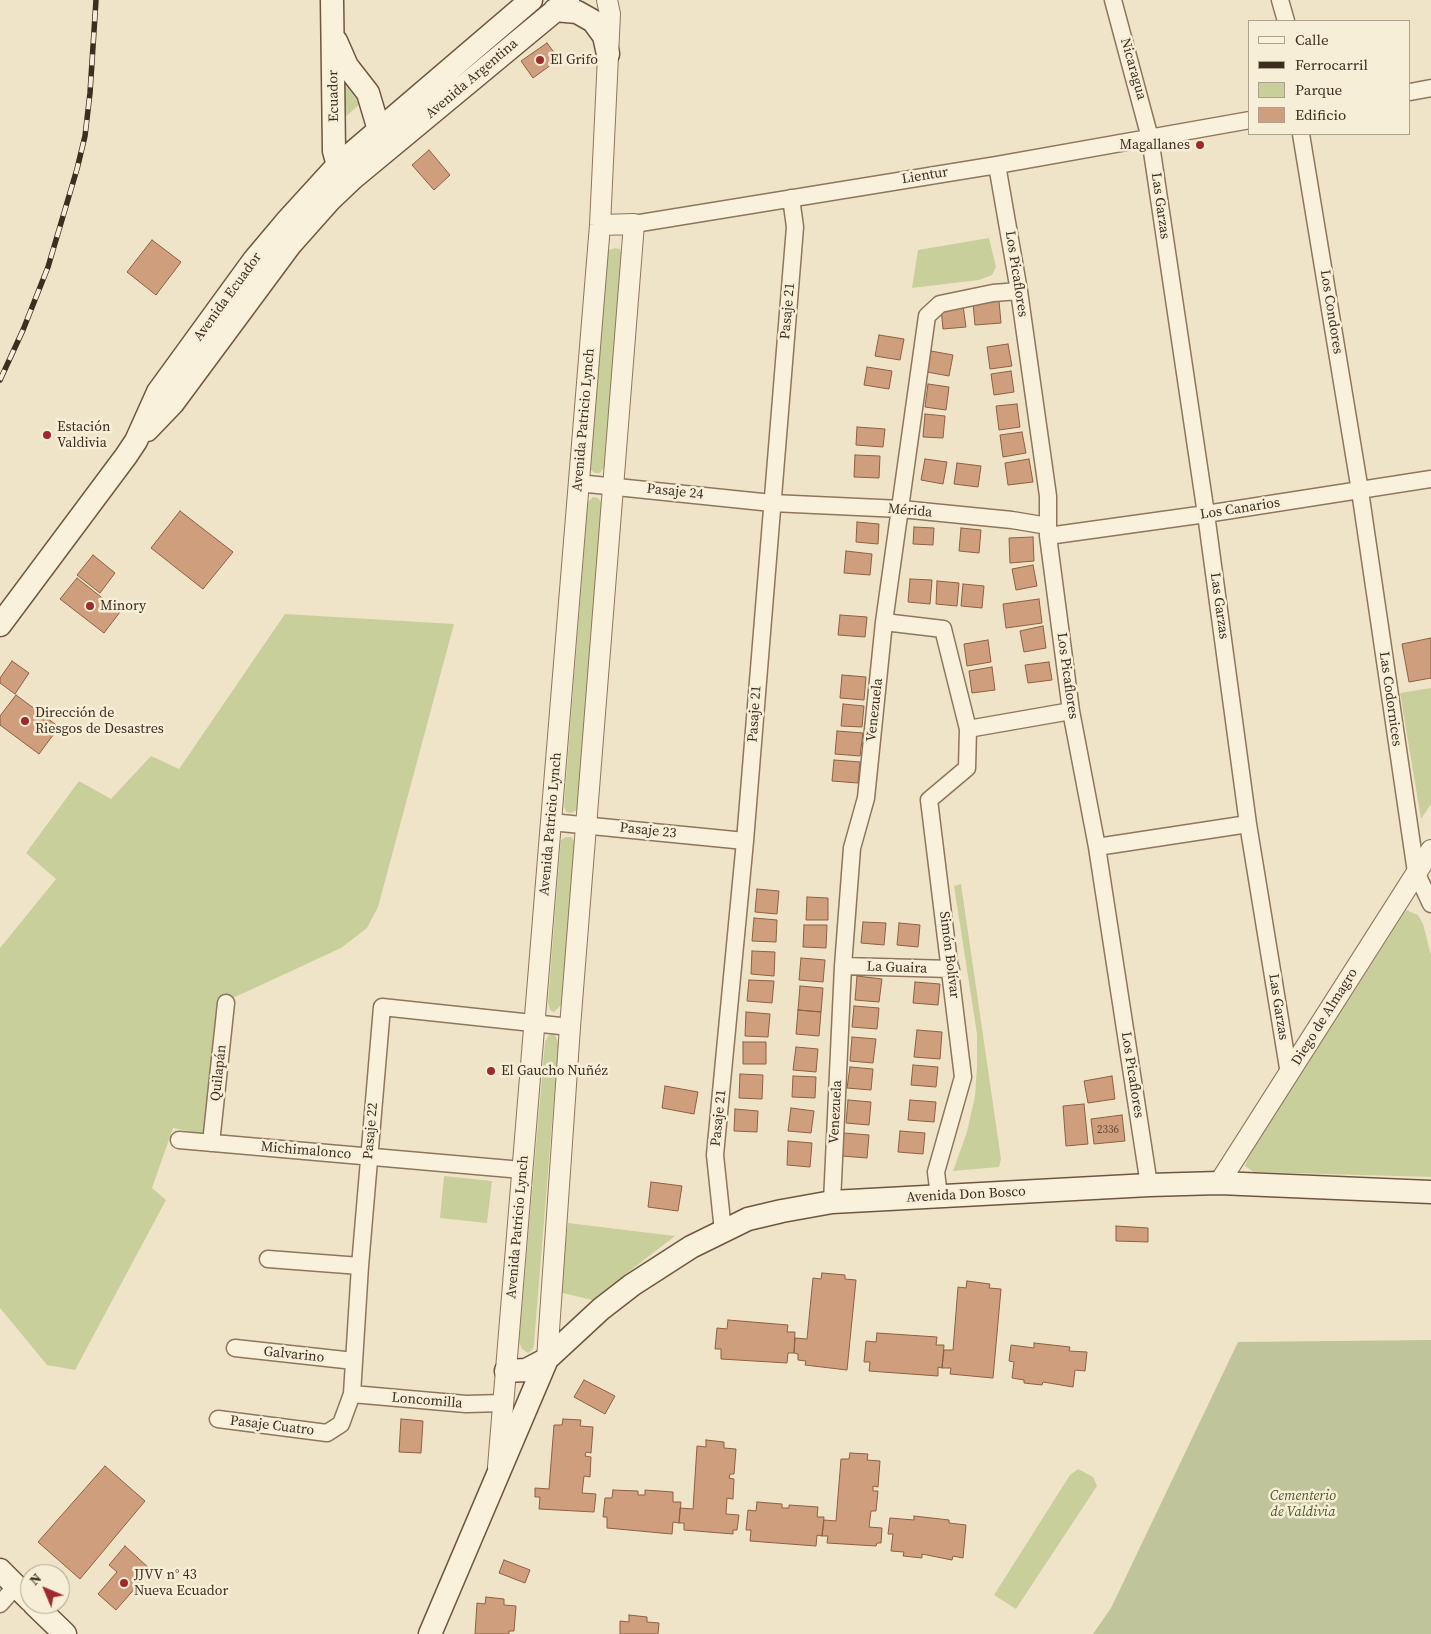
<!DOCTYPE html>
<meta charset="utf-8">
<style>
body{margin:0}
#map{position:relative;width:1431px;height:1634px;overflow:hidden;background:#f0e4c8;font-family:"Source Serif 4",serif}
canvas{display:block}
.legend{position:absolute;left:1248px;top:20px;width:162px;height:115px;box-sizing:border-box;background:#f7eed8;border:1px solid #ada18e;margin:0;padding:6px 9px;list-style:none;font-size:15px;color:#3d2e20}
.legend li{display:flex;align-items:center;gap:10px;height:25px}
.legend b{width:25px;border:1px solid #ada18e}
.north{position:absolute;left:20px;top:1564px;width:50px;height:50px;box-sizing:border-box;background:#f7eed8;border:1px solid #ada18e;border-radius:50%;rotate:315deg;font-size:14px;font-weight:700;line-height:20px;text-align:center;color:#3d2e20}
.north::after{content:'';display:block;margin:auto;width:18px;height:22px;background:#9e2a2b;clip-path:polygon(50% 0,100% 100%,50% 72%,0 100%)}
</style>
<div id="map">
<canvas width="1431" height="1634"></canvas>
<ul class="legend">
<li><b style="height:6px;background:#faf1dc"></b>Calle</li>
<li><b style="height:6px;background:#3d2e20"></b>Ferrocarril</li>
<li><b style="height:14px;background:#c9cf9b"></b>Parque</li>
<li><b style="height:14px;background:#cf9f7d"></b>Edificio</li>
</ul>
<div class="north">N</div>
</div>
<script>
const ctx = document.querySelector('canvas').getContext('2d');
ctx.lineJoin = 'round';
function fill(path, color) { ctx.fillStyle = color; ctx.fill(path, 'evenodd'); }
const shape = rows => new Path2D(rows.map(r => 'M' + r).join(''));
function strokePath(path, color, width, dash) { ctx.strokeStyle = color; ctx.lineWidth = width; ctx.lineCap = dash ? 'butt' : 'round'; ctx.setLineDash(dash || []); ctx.stroke(path); }
function write(font, color, halo, rows, align = 'center') {
  ctx.font = font + ' "Source Serif 4",serif'; ctx.lineWidth = 5; ctx.setLineDash([]); ctx.textBaseline = 'middle'; ctx.strokeStyle = halo; ctx.fillStyle = color; for (const [text, x, y, turn = 0] of rows) {
    ctx.save(); ctx.translate(x, y); ctx.rotate((+turn || 0) * Math.PI / 180); ctx.textAlign = isNaN(turn) ? turn : align; if (halo) ctx.strokeText(text, 0, 0); ctx.fillText(text, 0, 0); ctx.restore();
  }
}
fill(shape([
 [340,78,360,104,344,118],
 [989,238,996,267,992,275,979,280,912,288,918,250],
 [615,248,620,249,622,256,604,467,600,473,595,473,591,470,591,464,607,255,609,250],
 [593,497,598,498,602,503,577,810,571,813,566,812,564,806,588,502],
 [285,614,454,624,378,907,367,928,341,948,220,1004,212,1088,204,1134,173,1128,152,1188,166,1200,75,1370,47,1365,0,1308,0,948,56,879,26,853,79,781,111,799,151,756,179,769],
 [1431,688,1431,804,1421,819,1400,693],
 [566,837,571,837,575,842,575,850,561,1005,554,1012,550,1010,548,1002,560,850,561,840],
 [961,884,1001,1159,999,1167,953,1171,967,1132,975,1096,977,1066,977,1034,954,886],
 [1406,910,1418,915,1423,924,1431,955,1431,1177,1254,1172,1245,1166,1249,1155],
 [549,1035,555,1035,558,1042,558,1049,534,1344,533,1349,528,1353,522,1349,519,1342,545,1042],
 [444,1176,492,1181,487,1223,440,1218],
 [568,1223,675,1236,592,1300,559,1292],
 [1078,1469,1093,1477,1097,1486,1016,1609,994,1595,1070,1475]
]), '#c9cf9b');
fill(shape([
 [1431,1340,1431,1634,1093,1634,1111,1608,1238,1342]
]), '#bfc49a');
const building = shape([
 [547,43,559,59,533,78,521,61,547,43],
 [429,150,450,175,434,190,412,165,429,150],
 [152,240,181,262,156,295,127,272,152,240],
 [999,301,1001,323,975,325,973,304,999,301],
 [963,306,966,327,943,329,941,308,963,306],
 [879,335,904,339,900,360,875,356,879,335],
 [1008,344,1012,366,990,369,987,347,1008,344],
 [931,351,953,355,949,376,927,372,931,351],
 [867,367,892,371,889,389,864,385,867,367],
 [1011,371,1014,392,994,395,991,374,1011,371],
 [928,384,949,387,946,410,925,407,928,384],
 [1017,404,1020,427,999,430,996,406,1017,404],
 [925,414,945,416,943,438,923,437,925,414],
 [857,427,885,429,883,447,856,445,857,427],
 [1022,432,1026,453,1003,457,1000,435,1022,432],
 [855,455,880,456,879,478,854,477,855,455],
 [925,459,947,462,943,484,921,480,925,459],
 [1029,459,1033,482,1008,485,1005,463,1029,459],
 [957,463,981,466,978,487,954,484,957,463],
 [180,511,233,552,203,589,151,548,180,511],
 [857,522,879,524,878,544,856,542,857,522],
 [914,527,934,528,933,545,913,544,914,527],
 [961,528,981,530,979,553,959,551,961,528],
 [1033,537,1034,561,1010,563,1009,538,1033,537],
 [846,551,872,554,870,575,844,573,846,551],
 [93,555,115,573,100,593,77,575,93,555],
 [1033,565,1037,586,1016,590,1012,569,1033,565],
 [77,578,120,612,104,633,60,599,77,578],
 [910,579,932,580,930,604,908,602,910,579],
 [937,581,959,583,957,606,936,604,937,581],
 [963,584,984,586,982,608,961,606,963,584],
 [1039,599,1042,623,1006,628,1003,604,1039,599],
 [840,615,867,617,865,637,838,635,840,615],
 [1043,626,1046,648,1024,652,1020,631,1043,626],
 [1431,638,1431,678,1409,682,1402,644,1431,638],
 [988,640,991,662,967,666,964,644,988,640],
 [12,661,29,673,15,694,0,683,0,678,12,661],
 [1049,662,1052,680,1028,683,1025,665,1049,662],
 [992,667,995,690,972,693,969,671,992,667],
 [842,675,866,677,864,700,840,698,842,675],
 [16,695,59,727,39,754,0,725,0,716,16,695],
 [843,704,864,706,862,727,841,726,843,704],
 [837,731,863,733,860,756,835,754,837,731],
 [834,760,860,762,858,783,832,781,834,760],
 [757,889,779,891,777,914,755,912,757,889],
 [807,897,828,898,828,920,806,920,807,897],
 [754,918,777,920,776,942,752,941,754,918],
 [863,922,886,923,884,945,861,943,863,922],
 [899,923,920,925,918,947,897,945,899,923],
 [804,925,827,925,826,948,803,947,804,925],
 [752,951,775,952,774,976,751,974,752,951],
 [801,958,825,960,823,982,799,980,801,958],
 [857,976,882,979,879,1002,855,1000,857,976],
 [749,980,774,981,772,1003,747,1001,749,980],
 [915,982,940,984,938,1005,913,1003,915,982],
 [800,986,823,988,821,1012,798,1010,800,986],
 [854,1006,879,1008,877,1029,852,1027,854,1006],
 [798,1010,821,1012,819,1036,796,1034,798,1010],
 [746,1012,770,1014,768,1037,745,1036,746,1012],
 [917,1030,942,1032,940,1059,914,1057,917,1030],
 [852,1037,876,1039,873,1063,850,1061,852,1037],
 [743,1042,766,1042,766,1064,743,1064,743,1042],
 [796,1047,818,1049,816,1072,793,1070,796,1047],
 [913,1065,938,1067,936,1087,911,1085,913,1065],
 [850,1067,873,1069,871,1090,847,1088,850,1067],
 [740,1074,763,1075,762,1099,739,1098,740,1074],
 [793,1076,816,1077,815,1098,792,1097,793,1076],
 [1112,1076,1115,1099,1088,1103,1084,1081,1112,1076],
 [665,1086,698,1092,694,1114,662,1108,665,1086],
 [848,1100,871,1102,869,1125,846,1123,848,1100],
 [910,1100,936,1102,934,1122,908,1120,910,1100],
 [1084,1104,1088,1144,1066,1146,1063,1106,1084,1104],
 [791,1108,814,1111,811,1133,788,1131,791,1108],
 [735,1109,758,1111,757,1132,734,1131,735,1109],
 [1122,1115,1125,1141,1094,1144,1091,1119,1122,1115],
 [900,1131,925,1133,923,1154,898,1152,900,1131],
 [844,1133,869,1135,867,1158,842,1156,844,1133],
 [788,1141,812,1143,810,1167,787,1165,788,1141],
 [651,1182,682,1186,678,1211,648,1207,651,1182],
 [1116,1226,1148,1228,1148,1242,1116,1241,1116,1226],
 [822,1273,845,1275,845,1279,856,1280,847,1370,805,1365,806,1361,798,1360,798,1354,794,1353,795,1338,807,1339,813,1278,821,1279,822,1273],
 [967,1281,990,1284,989,1288,1001,1289,993,1378,950,1374,951,1368,942,1368,944,1350,953,1350,958,1287,966,1288,967,1281],
 [728,1320,788,1325,787,1332,795,1332,794,1353,788,1353,787,1363,721,1359,721,1349,715,1349,717,1328,727,1329,728,1320],
 [877,1333,937,1337,936,1345,944,1345,942,1368,938,1367,938,1376,869,1371,870,1362,864,1362,866,1341,876,1342,877,1333],
 [1034,1343,1070,1347,1069,1351,1087,1352,1085,1371,1075,1370,1073,1387,1043,1382,1042,1385,1024,1383,1024,1380,1012,1378,1014,1362,1009,1361,1011,1345,1034,1348,1034,1343],
 [584,1380,615,1396,605,1414,574,1397,584,1380],
 [401,1419,423,1421,421,1453,399,1452,401,1419],
 [563,1419,581,1420,580,1426,593,1427,591,1453,586,1452,585,1456,591,1457,590,1477,584,1476,582,1493,596,1494,594,1512,539,1509,540,1497,535,1497,535,1488,549,1489,554,1425,562,1425,563,1419],
 [706,1440,724,1442,724,1448,736,1449,734,1474,730,1474,729,1478,734,1479,733,1499,727,1498,726,1514,739,1515,737,1530,733,1530,733,1534,684,1530,684,1523,679,1523,680,1508,693,1509,697,1446,706,1447,706,1440],
 [850,1453,868,1454,867,1460,880,1461,878,1487,873,1486,873,1491,878,1491,876,1511,871,1511,869,1527,882,1528,881,1543,877,1543,876,1546,827,1543,828,1536,822,1536,824,1520,836,1521,841,1459,849,1459,850,1453],
 [105,1466,145,1501,80,1579,38,1542,105,1466],
 [613,1490,638,1491,638,1495,645,1495,645,1490,673,1492,673,1502,681,1502,679,1523,673,1522,672,1534,607,1528,607,1517,603,1517,605,1498,612,1498,613,1490],
 [757,1502,782,1504,782,1508,789,1508,789,1505,818,1507,817,1517,824,1517,822,1536,817,1535,816,1546,750,1541,751,1530,746,1530,748,1510,756,1511,757,1502],
 [914,1516,949,1520,949,1523,966,1525,963,1558,953,1556,952,1560,922,1554,922,1558,903,1556,904,1552,891,1551,893,1534,888,1534,890,1518,914,1520,914,1516],
 [125,1546,151,1570,116,1610,98,1594,117,1572,109,1565,125,1546],
 [504,1560,530,1570,525,1583,499,1573,504,1560],
 [486,1597,504,1599,504,1605,516,1606,514,1631,509,1631,509,1634,475,1634,477,1603,485,1604,486,1597],
 [629,1615,647,1617,647,1622,659,1623,658,1634,620,1634,620,1621,629,1622,629,1615]
]);
fill(building, '#cf9f7d');
strokePath(building, '#8d5f41', 1);
const minor = shape([
 [1113,0,1150,138,1206,514,1248,824,1289,1074],
 [1280,0,1286,21],
 [1410,92,1431,88],
 [1301,134,1360,491,1416,872,1431,904],
 [997,165,1019,291,1048,496,1048,536,1071,711,1097,847,1149,1185],
 [634,224,997,165,1250,120],
 [578,483,772,503,901,509,1012,520,1048,526],
 [1048,536,1206,514,1431,479],
 [884,622,943,629,968,729,967,768,929,800,963,1077,936,1172,939,1196],
 [968,729,1071,711],
 [551,822,745,841],
 [1097,847,1248,824],
 [843,966,951,969],
 [179,1140,522,1170],
 [211,1143,226,1003],
 [832,1202,843,966,852,848,866,798,884,622,927,316,940,304,993,293,1019,291],
 [723,1231,715,1155,745,841,795,227,791,198],
 [268,1259,360,1266],
 [235,1348,354,1361],
 [352,1394,466,1404,503,1403],
 [218,1419,327,1433,341,1424,352,1394,360,1266,382,1007,570,1027],
 [0,1604,16,1586]
]);
const tertiary = shape([
 [1219,1183,1431,850],
 [547,1359,570,1027,634,224,600,225],
 [498,1467,600,225,610,14,607,0]
]);
const secondary = shape([
 [332,0,334,151,338,165,347,175],
 [555,10,577,12,593,21,604,36,608,54],
 [336,41,347,66,368,93,379,130,378,143],
 [147,430,173,403,290,245,330,200,352,179,568,0],
 [0,625,126,456,136,441,158,392,254,260,286,222,338,165,531,0],
 [506,1371,526,1370,547,1359,601,1309,632,1285,691,1247,748,1219,782,1211,832,1202,1149,1185,1219,1183,1431,1192],
 [0,1570,30,1600],
 [34,1604,65,1634],
 [430,1634,547,1359]
]);
strokePath(minor, '#8d765c', 19);
strokePath(tertiary, '#8d765c', 22);
strokePath(secondary, '#6f573f', 25);
strokePath(minor, '#faf1dc', 16);
strokePath(tertiary, '#faf1dc', 20);
strokePath(secondary, '#faf1dc', 22);
const rail = shape([
 [0,380,23,330,48,267,77,169,85,136,90,93,96,0]
]);
strokePath(rail, '#3d2e20', 5.5);
strokePath(rail, '#f7eed8', 4, [11]);
for (const [x, y, r, color] of [
 [540,60,5,"#9e2a2b"],
 [1200,145,5,"#9e2a2b"],
 [47,435,5,"#9e2a2b"],
 [90,606,5,"#9e2a2b"],
 [25,721,5,"#9e2a2b"],
 [491,1071,5,"#9e2a2b"],
 [124,1583,5,"#9e2a2b"]
]) { const dot = new Path2D(); dot.arc(x, y, r, 0, 2 * Math.PI); ctx.fillStyle = color; ctx.fill(dot); strokePath(dot, '#f7eed8', 2); }
write('11px', '#624a37', null, [
 ["2336",1108,1130]
]);
write('14px', '#3d2e20', '#f7eed8', [
 ["El Grifo",550,60],
 ["Magallanes",1190,145,"right"],
 ["Estación",57,427],
 ["Valdivia",57,443],
 ["Minory",100,606],
 ["Dirección de",35,713],
 ["Riesgos de Desastres",35,729],
 ["El Gaucho Nuñéz",501,1071],
 ["JJVV n° 43",134,1575],
 ["Nueva Ecuador",134,1591]
], 'left');
write('14px', '#3d2e20', '#f7eed8', [
 ["Nicaragua",1133,69,74],
 ["Avenida Argentina",472,79,-40],
 ["Ecuador",334,96,-91],
 ["Lientur",925,176,-9],
 ["Las Garzas",1160,206,82],
 ["Los Picaflores",1016,274,81],
 ["Avenida Ecuador",228,297,-54],
 ["Pasaje 21",788,311,-85],
 ["Los Condores",1331,312,81],
 ["Avenida Patricio Lynch",584,420,-85],
 ["Pasaje 24",675,492,6],
 ["Los Canarios",1240,509,-9],
 ["Mérida",910,511,5],
 ["Las Garzas",1219,606,82],
 ["Los Picaflores",1067,676,82],
 ["Las Codornices",1390,699,82],
 ["Venezuela",875,710,-84],
 ["Pasaje 21",755,714,-86],
 ["Avenida Patricio Lynch",551,824,-85],
 ["Pasaje 23",648,831,6],
 ["Simón Bolívar",949,955,83],
 ["La Guaira",897,968,2],
 ["Las Garzas",1278,1007,81],
 ["Diego de Almagro",1325,1017,-58],
 ["Quilapán",219,1073,-84],
 ["Los Picaflores",1132,1075,81],
 ["Venezuela",836,1112,-87],
 ["Pasaje 21",719,1118,-84],
 ["Pasaje 22",371,1131,-85],
 ["Michimalonco",306,1151,5],
 ["Avenida Don Bosco",966,1195,-3],
 ["Avenida Patricio Lynch",518,1227,-85],
 ["Galvarino",294,1355,6],
 ["Loncomilla",427,1401,5],
 ["Pasaje Cuatro",272,1426,7]
]);
write('italic 14px', '#4d5a26', '#f7eed8', [
 ["Cementerio",1303,1496],
 ["de Valdivia",1303,1512]
]);
</script>
